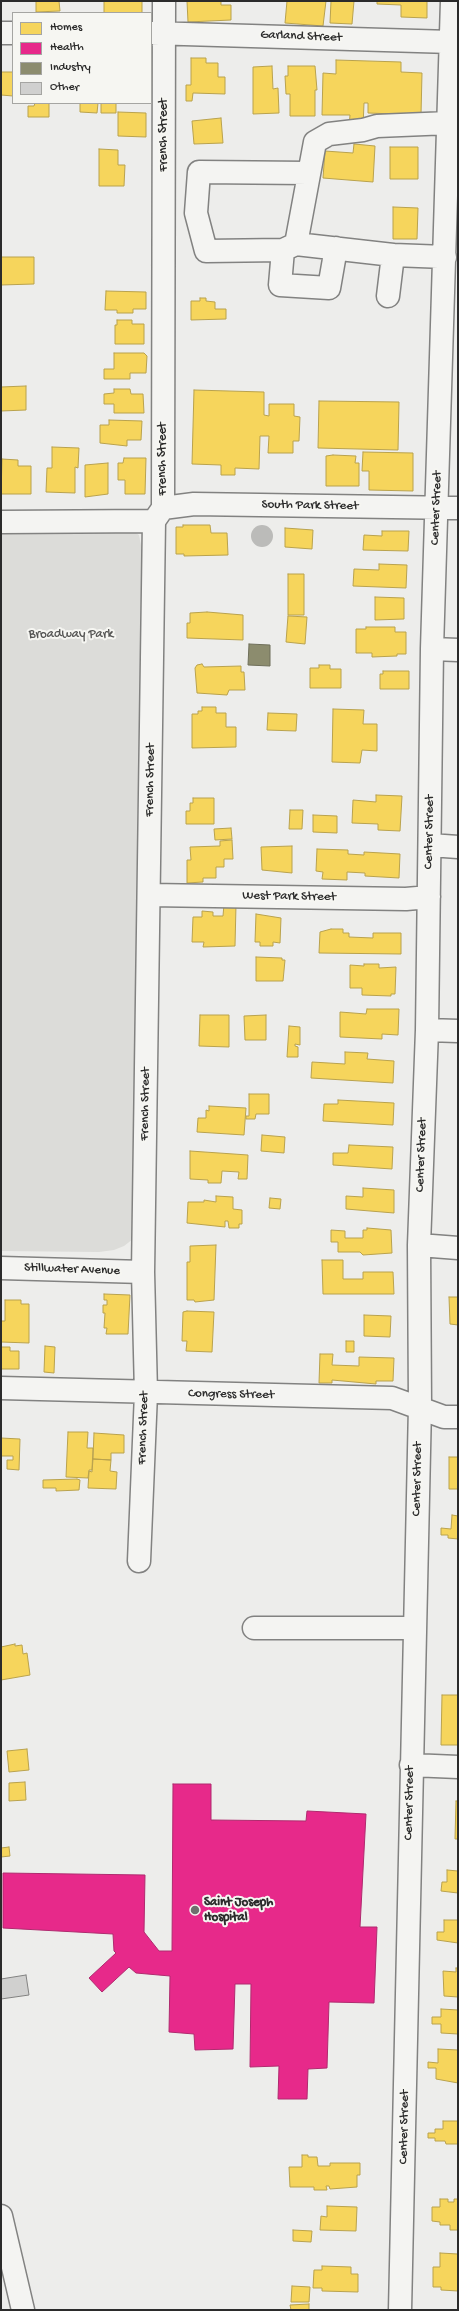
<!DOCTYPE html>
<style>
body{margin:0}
#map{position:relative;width:459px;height:2311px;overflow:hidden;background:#ededeb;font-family:"Gochi Hand",sans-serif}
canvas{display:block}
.frame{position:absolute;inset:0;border:2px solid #2b2b2b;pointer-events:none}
.legend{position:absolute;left:12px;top:12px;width:140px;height:92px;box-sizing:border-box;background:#f6f6f2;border:1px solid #a5a5a2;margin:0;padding:5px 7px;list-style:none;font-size:12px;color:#2b2b2b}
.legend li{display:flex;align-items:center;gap:8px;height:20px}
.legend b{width:20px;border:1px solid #a5a5a2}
</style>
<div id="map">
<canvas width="459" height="2311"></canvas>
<div class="frame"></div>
<ul class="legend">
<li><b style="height:11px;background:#f6d55c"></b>Homes</li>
<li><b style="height:11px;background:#e7298a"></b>Health</li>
<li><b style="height:11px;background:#8c8c6e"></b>Industry</li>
<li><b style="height:11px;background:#d0d0cf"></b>Other</li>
</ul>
</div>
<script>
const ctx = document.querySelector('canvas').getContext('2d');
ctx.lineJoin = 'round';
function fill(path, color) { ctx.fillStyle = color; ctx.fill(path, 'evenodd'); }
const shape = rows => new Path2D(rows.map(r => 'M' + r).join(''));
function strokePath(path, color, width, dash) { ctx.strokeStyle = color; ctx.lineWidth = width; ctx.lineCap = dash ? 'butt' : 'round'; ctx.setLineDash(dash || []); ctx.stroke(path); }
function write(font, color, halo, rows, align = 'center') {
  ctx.font = font + ' "Gochi Hand",sans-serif'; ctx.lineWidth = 4; ctx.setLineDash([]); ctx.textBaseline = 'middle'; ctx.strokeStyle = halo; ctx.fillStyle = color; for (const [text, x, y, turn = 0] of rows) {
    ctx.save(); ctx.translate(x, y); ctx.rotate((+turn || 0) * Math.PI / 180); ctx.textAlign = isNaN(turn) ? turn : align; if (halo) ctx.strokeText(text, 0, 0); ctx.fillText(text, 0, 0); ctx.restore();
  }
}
fill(shape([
 [133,531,139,535,142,550,137,1229,133,1239,124,1246,114,1250,99,1252,1,1251,1,533]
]), '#dcdcd9');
fill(shape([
 '251 536a11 11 0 1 1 22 0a11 11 0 1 1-22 0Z'
]), '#bbbbb9');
const homes = shape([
 [36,1,59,1,60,11,36,12,36,1],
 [104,1,142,1,142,13,104,13,104,1],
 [187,1,221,1,221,5,231,5,231,20,188,22,187,1],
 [287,1,326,1,323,26,285,23,287,1],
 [331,1,354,1,352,24,330,23,331,1],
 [377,1,427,1,427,18,401,17,401,5,377,4,377,1],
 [191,58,206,58,206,63,218,63,218,77,225,77,225,94,193,93,192,101,186,101,186,85,191,85,191,58],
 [336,60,401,62,401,72,422,73,421,115,368,113,368,103,364,103,363,127,349,127,350,115,322,115,323,73,336,74,336,60],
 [272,66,273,89,278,88,279,113,253,114,253,67,272,66],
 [288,66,315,66,317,90,315,90,315,116,290,116,290,94,286,94,285,76,288,76,288,66],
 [1,72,13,72,13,96,1,95,1,72],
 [35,103,49,103,49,117,28,117,28,106,34,106,35,103],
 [80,103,98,103,97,113,80,112,80,103],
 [101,103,116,103,116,113,101,113,101,103],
 [118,112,146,113,146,137,118,136,118,112],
 [221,118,223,143,194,144,192,121,221,118],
 [354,144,375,146,373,182,323,178,325,151,353,153,354,144],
 [390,147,418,147,418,179,390,179,390,147],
 [99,149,118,150,118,165,125,165,124,186,99,186,99,149],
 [393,207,418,208,417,239,393,239,393,207],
 [1,257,34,257,34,284,1,285,1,257],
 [106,291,146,292,146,309,133,309,133,313,117,313,117,310,105,310,106,291],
 [200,298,206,298,206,301,215,302,215,309,226,309,226,319,191,320,191,301,200,301,200,298],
 [117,320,132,320,132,324,144,324,144,344,115,344,115,325,117,325,117,320],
 [114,353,144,353,147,356,146,373,130,373,130,379,104,379,104,369,114,369,114,353],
 [26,386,26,410,1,411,1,387,26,386],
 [114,389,130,389,131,394,143,394,144,413,114,413,114,404,104,404,104,394,114,393,114,389],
 [194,390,264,392,264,415,269,416,269,404,294,404,294,416,300,417,299,441,293,441,293,453,268,453,269,436,260,436,259,469,235,468,235,475,221,475,221,465,192,464,194,390],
 [319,401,399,402,398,450,318,448,319,401],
 [109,420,142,421,141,440,127,440,127,446,100,443,100,425,109,425,109,420],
 [52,447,79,448,78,468,75,467,75,493,46,492,47,468,52,468,52,447],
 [363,452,413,453,413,491,369,490,369,471,362,471,363,452],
 [333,455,356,456,355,463,359,463,359,486,326,486,326,456,333,455],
 [124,458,146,458,145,494,125,494,125,480,118,480,118,463,123,463,124,458],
 [2,459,18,460,18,466,31,466,31,494,1,494,2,459],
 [108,463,108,494,85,497,85,465,108,463],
 [183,525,210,525,211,533,227,533,228,555,184,556,184,554,176,554,176,527,183,527,183,525],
 [285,528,313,530,312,549,285,547,285,528],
 [382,531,409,531,408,551,363,550,364,535,382,536,382,531],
 [379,564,407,565,406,588,353,586,354,569,379,570,379,564],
 [288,574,304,574,304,615,288,615,288,574],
 [375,597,404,598,404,619,375,620,375,597],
 [207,612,243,615,243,640,187,638,187,623,190,623,190,613,207,612],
 [288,616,307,617,305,644,286,642,288,616],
 [366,627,395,627,395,632,406,632,406,654,397,654,397,656,372,657,372,653,356,653,356,629,366,629,366,627],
 [202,664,204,667,241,666,241,672,244,672,245,690,229,690,227,695,197,693,195,668,197,665,202,664],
 [319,665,330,665,330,669,341,669,341,688,310,688,310,668,319,668,319,665],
 [383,671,409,671,409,689,380,689,380,674,383,674,383,671],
 [202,707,216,707,216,713,226,713,226,727,236,727,236,747,192,748,192,714,198,714,198,711,202,711,202,707],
 [333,709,364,710,363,724,377,724,377,751,362,750,360,763,332,762,333,709],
 [268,713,297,714,296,731,267,730,268,713],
 [376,795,402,796,400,831,378,830,378,824,352,823,353,800,376,802,376,795],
 [193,798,214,798,214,824,186,824,186,811,190,811,190,803,193,803,193,798],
 [290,810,303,810,302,829,289,829,290,810],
 [313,815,337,816,337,833,313,832,313,815],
 [231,828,232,839,215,840,214,829,231,828],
 [232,840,233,859,224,859,224,867,216,867,216,878,203,878,203,882,187,883,187,860,191,860,190,847,220,846,220,841,232,840],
 [292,846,292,873,262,870,261,847,292,846],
 [317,849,348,850,348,854,364,855,364,852,400,854,399,878,365,876,365,873,347,872,347,880,322,879,323,872,316,871,317,849],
 [224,904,236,905,235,946,203,947,204,942,192,942,193,917,202,917,202,911,213,912,213,916,223,916,224,904],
 [256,914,281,918,280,943,273,942,273,946,260,946,260,942,255,942,256,914],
 [331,929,343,929,343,933,349,933,349,937,373,938,373,933,401,933,401,954,319,953,320,932,331,929],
 [256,957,282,958,282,960,285,960,283,981,256,981,256,957],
 [364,964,379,964,379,968,396,967,395,994,391,994,391,996,362,995,362,988,350,988,350,965,364,966,364,964],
 [367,1009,399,1009,398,1035,382,1034,382,1039,340,1037,340,1012,366,1014,367,1009],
 [200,1015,229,1015,229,1047,199,1046,200,1015],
 [266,1015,266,1040,245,1040,244,1016,266,1015],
 [289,1026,300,1027,300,1045,295,1044,295,1046,298,1047,298,1057,287,1057,289,1026],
 [345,1052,368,1053,367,1059,394,1061,393,1083,311,1078,312,1062,345,1064,345,1052],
 [249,1094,269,1094,269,1114,256,1114,255,1119,246,1119,246,1116,249,1116,249,1094],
 [338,1100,394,1103,393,1125,323,1121,324,1104,338,1104,338,1100],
 [209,1106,246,1108,244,1135,197,1132,198,1118,206,1118,206,1110,209,1111,209,1106],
 [262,1135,285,1137,284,1153,261,1151,262,1135],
 [349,1145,393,1147,392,1169,333,1165,333,1153,348,1153,349,1145],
 [190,1151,248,1155,247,1179,238,1179,239,1172,222,1171,221,1183,208,1183,208,1180,190,1179,190,1151],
 [363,1188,394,1190,394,1213,346,1209,346,1196,363,1197,363,1188],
 [216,1196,233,1197,233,1209,242,1210,242,1224,239,1224,239,1228,229,1228,228,1221,225,1221,225,1227,187,1223,188,1202,204,1202,204,1200,216,1202,216,1196],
 [270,1198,281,1199,280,1209,269,1208,270,1198],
 [367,1228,391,1230,392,1253,363,1255,360,1252,338,1252,338,1242,331,1242,331,1230,345,1231,345,1238,363,1238,363,1230,367,1230,367,1228],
 [216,1245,214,1300,195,1302,194,1300,187,1300,187,1262,190,1262,190,1246,216,1245],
 [322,1260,343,1260,343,1279,363,1279,363,1272,393,1272,394,1294,323,1294,322,1260],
 [104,1294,130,1295,128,1334,106,1334,107,1328,104,1328,105,1313,103,1313,103,1305,107,1305,107,1300,104,1300,104,1294],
 [449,1297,458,1297,458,1325,450,1324,449,1297],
 [5,1300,21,1300,21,1304,29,1304,29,1343,1,1342,1,1321,5,1321,5,1300],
 [187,1311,214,1312,212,1352,186,1351,187,1341,182,1341,183,1312,187,1311],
 [364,1315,391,1316,390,1337,364,1336,364,1315],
 [346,1341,354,1341,354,1352,346,1352,346,1341],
 [45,1346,55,1347,54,1373,44,1372,45,1346],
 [1,1347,10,1347,10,1351,19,1351,19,1369,1,1369,1,1347],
 [320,1354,333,1354,332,1365,359,1366,359,1357,394,1358,393,1381,376,1381,376,1384,332,1380,332,1383,319,1383,320,1354],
 [68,1432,88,1432,87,1448,93,1448,92,1470,89,1470,88,1478,66,1477,68,1432],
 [94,1433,124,1435,124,1453,111,1453,111,1460,93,1459,94,1433],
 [1,1438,20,1439,19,1470,7,1469,7,1460,13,1460,13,1456,1,1456,1,1438],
 [449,1457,458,1457,458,1489,449,1489,449,1457],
 [93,1459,111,1460,110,1471,117,1472,116,1489,88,1488,89,1471,92,1472,93,1459],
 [77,1479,80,1480,79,1490,56,1491,56,1488,43,1488,43,1480,77,1479],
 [452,1515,458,1516,458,1539,448,1538,448,1535,441,1535,441,1528,451,1529,452,1515],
 [15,1644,15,1646,22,1645,23,1654,27,1653,30,1675,1,1680,1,1647,15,1644],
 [442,1695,458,1695,458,1745,441,1745,442,1695],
 [27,1749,29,1770,9,1772,7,1751,27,1749],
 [25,1782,26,1800,9,1801,9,1783,25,1782],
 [456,1801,458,1801,458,1839,455,1839,456,1801],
 [9,1847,10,1856,1,1857,1,1848,9,1847],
 [447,1870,458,1871,458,1893,441,1891,442,1882,447,1882,447,1870],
 [444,1920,458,1920,458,1943,437,1940,437,1932,444,1932,444,1920],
 [456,1968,458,1968,458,1997,444,1996,443,1971,456,1972,456,1968],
 [441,2009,458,2010,458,2034,441,2033,441,2024,432,2024,432,2017,441,2017,441,2009],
 [438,2049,458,2050,458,2083,436,2079,436,2068,428,2068,428,2062,438,2063,438,2049],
 [443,2121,458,2121,458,2144,446,2144,445,2141,435,2141,435,2138,428,2138,428,2133,435,2133,435,2129,443,2129,443,2121],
 [302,2155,308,2155,308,2157,317,2157,318,2166,330,2166,330,2163,360,2163,360,2175,357,2175,357,2187,330,2189,329,2186,326,2186,327,2190,314,2190,314,2187,290,2187,289,2167,302,2167,302,2155],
 [440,2199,448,2199,448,2202,454,2202,454,2199,458,2199,458,2230,450,2230,450,2225,440,2225,440,2222,432,2221,432,2207,440,2207,440,2199],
 [327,2206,357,2207,356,2231,320,2230,321,2216,327,2217,327,2206],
 [293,2230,312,2231,311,2242,293,2241,293,2230],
 [440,2253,458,2254,458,2291,441,2290,441,2287,433,2287,433,2267,440,2267,440,2253],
 [322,2266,351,2267,351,2274,358,2274,358,2292,322,2291,322,2288,313,2288,314,2270,322,2270,322,2266],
 [292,2286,310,2287,309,2302,291,2302,292,2286],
 [309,2304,309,2310,291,2310,290,2305,309,2304]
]);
fill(homes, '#f6d55c');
strokePath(homes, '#b9a24d', 1);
const health = shape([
 [173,1784,211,1784,211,1820,306,1821,307,1811,366,1814,360,1927,377,1927,374,2003,329,2002,327,2068,308,2069,307,2099,278,2099,279,2066,250,2067,251,1984,235,1984,233,2049,195,2050,194,2034,169,2032,170,1976,136,1973,129,1967,102,1992,89,1978,116,1953,114,1951,113,1934,3,1928,3,1873,145,1875,144,1932,159,1951,172,1951,173,1784]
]);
fill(health, '#e7298a');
strokePath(health, '#af2a6e', 1);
const industry = shape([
 [249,644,270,645,270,666,248,665,249,644]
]);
fill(industry, '#8c8c6e');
strokePath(industry, '#6f6f5a', 1);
const building = shape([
 [26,1975,29,1995,1,1999,1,1979,26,1975]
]);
fill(building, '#d0d0cf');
strokePath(building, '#828281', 1);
const minor = shape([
 [1,33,13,33],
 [151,33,451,42],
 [296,244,283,250,280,285,329,288,336,248],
 [283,250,206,251,196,213,199,172,308,173],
 [445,257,393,255,296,244,315,142,329,134,363,130,377,126,449,123],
 [388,296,393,255],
 [163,508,194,504,458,508],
 [1,522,154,521],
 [432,649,458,650],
 [430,845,458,847],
 [150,895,406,899,429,897],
 [427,1030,458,1031],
 [419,1245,458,1248],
 [1,1268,143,1272],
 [1,1388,392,1398,444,1417,458,1417],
 [139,1561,146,1393,143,1272,154,521,163,508,164,1],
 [254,1628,414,1628],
 [411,1765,458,1767],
 [400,2310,420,1406,419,1245,427,1030,432,649,452,1]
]);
const major = shape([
 [1,2216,23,2310]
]);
strokePath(minor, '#828281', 25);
strokePath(major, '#828281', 25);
strokePath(minor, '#f4f4f2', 22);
strokePath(major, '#f4f4f2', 22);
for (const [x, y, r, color] of [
 [195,1910,5,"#6f6f6e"]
]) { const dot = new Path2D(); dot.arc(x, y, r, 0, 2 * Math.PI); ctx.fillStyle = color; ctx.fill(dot); strokePath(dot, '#f6f6f2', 1.5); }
write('13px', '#2b2b2b', '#f6f6f2', [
 ["Garland Street",301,37,2],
 ["French Street",164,135,-90],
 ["French Street",163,459,-90],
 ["South Park Street",310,506,1],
 ["Center Street",437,508,-88],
 ["French Street",151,780,-89],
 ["Center Street",430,832,-89],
 ["West Park Street",289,897,1],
 ["French Street",146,1104,-89],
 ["Center Street",422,1155,-88],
 ["Stillwater Avenue",72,1270,2],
 ["Congress Street",231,1395,1],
 ["French Street",144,1428,-88],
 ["Center Street",418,1479,-89],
 ["Center Street",410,1803,-89],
 ["Center Street",405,2127,-89]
]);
write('13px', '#545453', '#f6f6f2', [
 ["Broadway Park",71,635]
]);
write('bold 13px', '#2b2b2b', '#f6f6f2', [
 ["Saint Joseph",204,1903],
 ["Hospital",204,1918]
], 'left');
</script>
